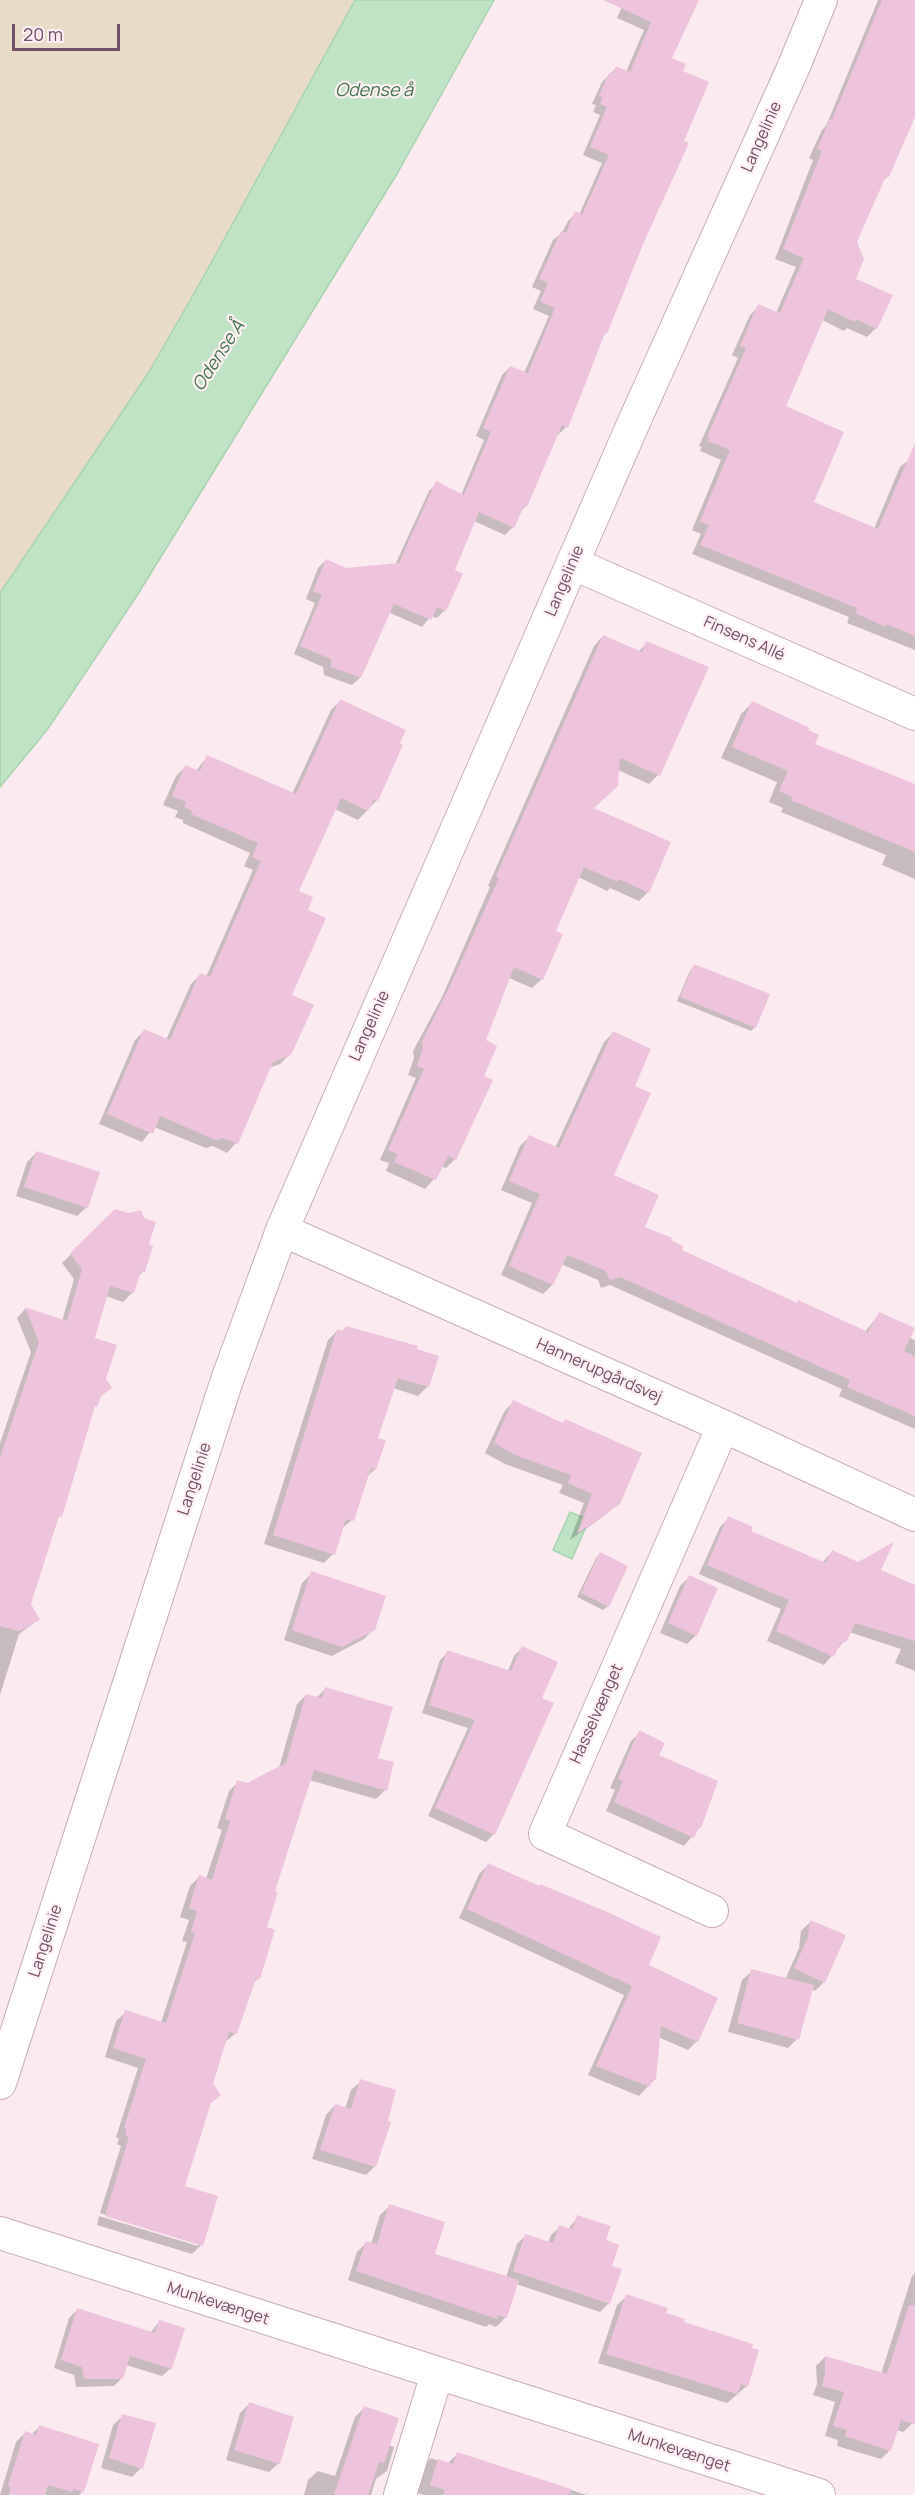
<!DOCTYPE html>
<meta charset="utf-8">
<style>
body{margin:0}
#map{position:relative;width:915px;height:2495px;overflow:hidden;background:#fbeaf0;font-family:Manrope,sans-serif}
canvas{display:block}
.scale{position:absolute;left:12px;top:24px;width:108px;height:27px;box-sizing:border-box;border:3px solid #734f66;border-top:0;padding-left:8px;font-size:18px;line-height:21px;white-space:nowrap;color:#734f66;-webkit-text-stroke:4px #fef0f5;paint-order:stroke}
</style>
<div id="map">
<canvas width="915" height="2495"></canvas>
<div class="scale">20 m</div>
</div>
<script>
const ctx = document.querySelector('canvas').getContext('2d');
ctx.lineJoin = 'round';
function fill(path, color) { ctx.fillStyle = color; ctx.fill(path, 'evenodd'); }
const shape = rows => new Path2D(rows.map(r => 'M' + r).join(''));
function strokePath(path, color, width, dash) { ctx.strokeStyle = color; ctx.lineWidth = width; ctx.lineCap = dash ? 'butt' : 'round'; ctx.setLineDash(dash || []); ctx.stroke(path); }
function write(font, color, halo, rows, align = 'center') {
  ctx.font = font + ' Manrope,sans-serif'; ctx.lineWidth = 4.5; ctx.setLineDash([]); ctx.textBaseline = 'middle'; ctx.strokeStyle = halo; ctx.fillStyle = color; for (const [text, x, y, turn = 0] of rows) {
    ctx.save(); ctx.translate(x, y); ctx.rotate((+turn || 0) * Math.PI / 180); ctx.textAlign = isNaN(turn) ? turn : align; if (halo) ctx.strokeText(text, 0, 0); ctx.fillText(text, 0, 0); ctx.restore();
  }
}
fill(shape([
 [0,0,355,0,204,276,149,372,0,593]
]), '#e8dcc9');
const water = shape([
 [355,0,494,0,397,174,138,594,47,730,0,787,0,593,149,372,204,276,355,0],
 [570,1512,589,1520,572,1559,553,1550,570,1512]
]);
fill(water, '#c0e3c5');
strokePath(water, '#a7d4ae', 1.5);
fill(shape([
 [614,0,697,0,670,59,643,242,606,333,602,337,581,394,566,427,558,435,556,434,526,506,519,513,513,527,505,535,474,521,453,571,445,610,437,618,431,616,422,627,388,612,360,678,352,685,324,675,323,667,294,654,315,603,306,599,318,568,326,560,345,570,395,565,429,491,437,483,461,495,484,440,476,436,502,375,510,367,524,373,549,316,533,309,541,291,532,287,553,240,562,233,568,221,576,213,579,215,602,163,583,155,600,115,593,112,596,105,592,104,602,82,616,68,626,72,644,30,617,18,623,4],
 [878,0,905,0,915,4,915,113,888,176,881,183,855,242,854,280,876,328,867,337,847,328,844,331,822,320,784,407,812,503,874,529,900,467,915,455,915,650,847,623,849,617,692,554,701,534,692,530,721,460,700,451,702,447,699,446,738,358,732,355,750,315,759,306,776,313,796,267,775,259,813,160,809,158,822,130,826,126],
 [603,636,638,652,647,643,658,775,649,784,618,770,592,809,648,892,639,901,610,888,607,891,578,877,554,932,542,979,532,988,509,978,484,1041,482,1076,455,1159,446,1168,441,1166,434,1179,425,1189,386,1171,389,1163,380,1160,416,1078,408,1075,414,1058,413,1051,442,997,490,887,488,886,594,646],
 [340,701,377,800,358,820,335,809,297,891,306,911,290,995,290,1054,280,1064,269,1068,236,1143,227,1153,213,1146,206,1148,154,1127,142,1142,99,1124,135,1040,144,1031,166,1040,191,984,201,974,206,977,253,870,244,866,250,853,183,823,183,820,175,817,178,811,163,805,176,776,185,767,196,771,207,757,292,794,331,710],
 [752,703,806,731,813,745,915,804,915,879,882,865,886,855,781,812,783,808,769,802,777,782,721,758,741,714],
 [694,966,755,1027,751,1031,677,1001,690,971],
 [613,1033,633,1087,612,1175,643,1228,669,1241,680,1250,796,1304,865,1332,879,1314,915,1341,915,1429,839,1396,842,1389,610,1285,601,1288,598,1280,561,1264,552,1285,543,1294,501,1275,532,1203,501,1190,520,1146,529,1137,555,1148,604,1042],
 [36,1153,87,1207,77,1216,16,1196,27,1162],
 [116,1210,147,1245,143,1271,138,1277,133,1292,123,1302,106,1296,93,1339,104,1379,110,1388,98,1399,92,1410,60,1516,57,1519,29,1604,38,1620,19,1634,0,1695,0,1443,31,1352,17,1318,25,1309,62,1321,74,1279,62,1263],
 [346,1327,428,1386,418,1396,393,1388,376,1438,375,1469,366,1478,352,1520,341,1529,333,1554,324,1563,264,1544,328,1340,337,1331,342,1332],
 [513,1402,618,1503,608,1513,570,1540,584,1503,559,1493,563,1485,505,1464,485,1453,504,1412],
 [729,1518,749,1531,822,1563,832,1552,915,1587,915,1671,895,1663,901,1649,849,1632,845,1640,824,1665,767,1641,781,1609,699,1574,720,1527],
 [600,1554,608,1606,603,1610,577,1597,596,1558],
 [312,1573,374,1629,364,1639,332,1656,284,1640,302,1583],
 [689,1577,696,1635,687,1644,660,1633,680,1586],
 [522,1648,540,1699,494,1834,486,1842,428,1816,468,1728,422,1713,440,1660,448,1652,508,1671,514,1656],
 [325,1689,377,1759,385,1790,376,1799,309,1780,273,1892,265,1928,258,1978,252,1985,235,2034,225,2042,183,2187,201,2245,192,2254,97,2225,99,2216,198,2246,198,2243,100,2213,121,2146,117,2144,119,2139,116,2137,138,2068,105,2057,116,2021,126,2012,161,2023,187,1942,182,1941,189,1920,180,1917,190,1886,199,1877,206,1879,222,1830,217,1828,229,1791,238,1782,247,1785,279,1768,297,1704,306,1695,316,1698],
 [640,1732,657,1756,700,1827,684,1846,606,1811,615,1790,610,1788,631,1741],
 [488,1865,647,1966,697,2041,688,2050,658,2037,655,2079,639,2096,588,2075,624,1995,459,1918,479,1874],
 [810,1922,824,1982,815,1991,811,1989,797,2039,788,2048,728,2032,742,1980,752,1971,785,1980,799,1948,801,1931],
 [361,2081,375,2166,366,2175,312,2159,326,2115,335,2105,345,2109,351,2090],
 [390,2206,433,2255,506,2277,517,2244,525,2236,548,2243,551,2235,560,2227,568,2229,578,2217,604,2241,610,2267,609,2303,600,2312,516,2284,505,2318,496,2327,489,2324,486,2327,348,2280,357,2252,367,2242,371,2244,380,2215],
 [915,2273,915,2421,903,2432,896,2430,890,2450,881,2459,837,2446,838,2440,825,2436,835,2402,813,2395,817,2384,816,2366,825,2357,881,2374,912,2276],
 [627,2296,682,2323,747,2386,727,2403,598,2363,617,2305],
 [77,2310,150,2333,159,2322,171,2368,162,2376,126,2365,122,2378,114,2386,76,2387,74,2375,54,2368,69,2318],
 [249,2404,279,2463,269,2472,226,2460,240,2413],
 [364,2408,389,2445,394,2447,387,2471,376,2479,371,2495,304,2495,308,2480,318,2471,335,2476,355,2417],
 [123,2416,141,2468,132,2477,101,2468,113,2425],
 [40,2426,82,2492,79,2495,0,2495,16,2442,25,2433,31,2435],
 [457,2454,587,2495,425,2495,414,2492,422,2468,431,2458,447,2464]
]), '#0003');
fill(shape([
 [603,0,699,0,672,58,686,64,683,71,709,82,684,141,689,143,644,242,607,334,605,333,568,428,562,425,527,507,524,506,514,528,479,512,455,570,463,574,446,611,437,607,431,620,394,604,361,678,331,667,331,659,300,646,322,595,313,591,326,559,346,568,399,563,436,481,464,495,491,432,483,428,510,366,528,373,555,308,540,301,548,283,539,279,561,231,566,233,575,211,582,215,609,155,590,147,607,107,600,104,603,97,599,96,609,73,613,73,616,66,630,72,651,22],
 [882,0,915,0,915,117,889,177,886,176,857,242,864,259,856,279,893,295,877,329,856,319,855,322,828,309,786,406,844,432,814,502,878,529,915,443,915,636,887,624,886,627,855,613,857,608,700,545,709,525,700,521,730,450,708,441,710,438,707,437,746,348,740,346,758,304,780,313,804,258,783,249,822,151,817,149,830,119,832,120],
 [603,635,642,652,646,641,709,667,660,776,620,758,618,786,594,808,671,842,649,893,619,879,618,882,584,867,556,931,563,934,543,980,514,967,486,1040,497,1046,484,1076,493,1080,456,1160,448,1156,436,1180,394,1162,398,1154,388,1150,424,1069,417,1066,423,1048,422,1041,450,986,499,878,496,876],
 [340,699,406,730,400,743,403,745,378,801,374,799,368,811,341,798,299,891,313,897,308,910,326,918,292,995,314,1005,291,1055,273,1062,238,1144,223,1138,216,1140,160,1116,153,1134,107,1114,144,1029,170,1040,200,973,210,977,261,861,252,857,258,843,191,814,192,811,184,807,186,802,172,796,185,765,200,771,207,755,296,794],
 [752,701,810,728,808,730,819,735,815,744,915,784,915,852,791,800,793,797,779,791,788,771,732,747],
 [694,964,770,994,756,1028,680,997],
 [613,1031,651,1049,635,1086,651,1093,614,1175,659,1195,645,1227,672,1238,671,1240,683,1246,682,1250,797,1303,798,1300,868,1332,879,1312,915,1328,904,1351,915,1356,915,1416,847,1387,850,1380,620,1277,610,1280,606,1271,567,1255,553,1285,509,1266,540,1194,509,1181,529,1135,559,1148],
 [36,1151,100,1172,88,1208,24,1187],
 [115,1209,129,1213,141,1210,144,1218,156,1222,149,1244,153,1246,145,1272,141,1271,134,1293,110,1286,95,1338,117,1345,106,1379,112,1388,101,1396,97,1407,95,1406,62,1517,59,1516,31,1604,40,1620,19,1631,0,1626,0,1458,39,1342,25,1307,67,1321,82,1269,70,1253],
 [346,1326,418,1346,417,1349,439,1356,429,1387,398,1378,378,1438,386,1440,376,1470,371,1468,354,1521,346,1519,335,1555,273,1535,337,1329,344,1331],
 [513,1400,563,1423,565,1419,642,1453,620,1504,577,1534,592,1494,568,1483,571,1475,515,1455,494,1443],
 [728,1516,753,1527,751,1531,826,1563,832,1550,858,1562,894,1542,881,1570,915,1585,915,1641,855,1623,847,1641,840,1644,834,1657,776,1631,789,1600,707,1565],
 [600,1552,628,1566,609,1607,581,1593],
 [311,1571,386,1596,375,1630,342,1647,292,1630],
 [689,1575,718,1588,697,1636,668,1623],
 [522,1646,558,1662,542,1698,554,1703,495,1835,435,1808,475,1720,429,1705,447,1650,511,1671],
 [325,1687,393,1707,378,1758,394,1762,387,1791,314,1770,275,1891,278,1892,267,1927,275,1930,260,1979,256,1978,237,2034,229,2032,213,2083,221,2095,211,2103,185,2186,218,2196,203,2246,105,2216,129,2137,125,2135,127,2129,124,2128,146,2059,113,2048,125,2010,166,2023,195,1933,191,1932,197,1911,189,1908,199,1875,212,1880,230,1821,225,1819,237,1780,247,1783,286,1763,306,1694,322,1698],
 [639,1730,665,1743,659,1755,718,1781,701,1828,699,1827,694,1838,614,1802,623,1781,618,1779],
 [488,1863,539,1886,540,1884,605,1911,661,1937,649,1965,718,1998,698,2042,661,2026,656,2080,652,2080,650,2087,596,2066,632,1986,467,1909],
 [810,1920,846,1935,825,1983,794,1968,808,1937],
 [751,1969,814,1985,799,2040,737,2023],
 [360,2079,396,2090,388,2121,391,2122,376,2167,320,2150,335,2104,351,2109],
 [389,2204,445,2222,435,2254,519,2280,507,2318,498,2315,497,2319,356,2271,366,2241,377,2244],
 [577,2215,611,2226,606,2240,619,2245,612,2266,622,2269,610,2304,513,2271,525,2234,553,2243,559,2225,572,2229],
 [626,2294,668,2308,666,2313,685,2319,684,2322,753,2344,752,2348,759,2350,748,2387,741,2384,737,2394,606,2354],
 [909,2305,915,2306,915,2424,901,2420,891,2451,845,2436,847,2430,833,2426,844,2392,822,2386,825,2373,825,2356,887,2374],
 [77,2308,155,2333,159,2320,185,2328,172,2369,130,2356,123,2379,84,2379,82,2367,61,2360],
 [249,2402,294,2417,280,2464,234,2450],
 [364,2406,399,2418,384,2463,379,2462,368,2495,334,2495],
 [122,2414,156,2423,143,2469,109,2458],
 [39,2425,99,2444,84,2492,73,2489,72,2492,48,2485,45,2495,9,2495,11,2487,8,2486,25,2431,36,2435],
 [457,2452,571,2489,570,2495,443,2495,445,2490,430,2485,438,2459,453,2464]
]), '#eec4dc');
const minor = shape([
 [572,563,915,714],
 [282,1230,723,1426,915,1515],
 [712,1911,545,1834,723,1426],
 [0,2083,227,1380,282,1230,634,422,794,66,821,0],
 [0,2233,819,2495],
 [400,2495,437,2374]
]);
strokePath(minor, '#c7abbb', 34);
strokePath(minor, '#fff', 32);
write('16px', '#734f66', '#fef0f5', [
 ["Langelinie",762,137,-66],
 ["Langelinie",565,581,-67],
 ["Finsens Allé",744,639,24],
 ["Langelinie",370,1026,-66],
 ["Hannerupgårdsvej",599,1371,24],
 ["Langelinie",195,1479,-72],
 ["Hasselvænget",597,1714,-66],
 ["Langelinie",46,1941,-72],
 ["Munkevænget",218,2304,18],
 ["Munkevænget",679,2451,18]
]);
write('italic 18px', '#44774d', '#fef0f5', [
 ["Odense å",374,91],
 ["Odense Å",219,356,-57]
]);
</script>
